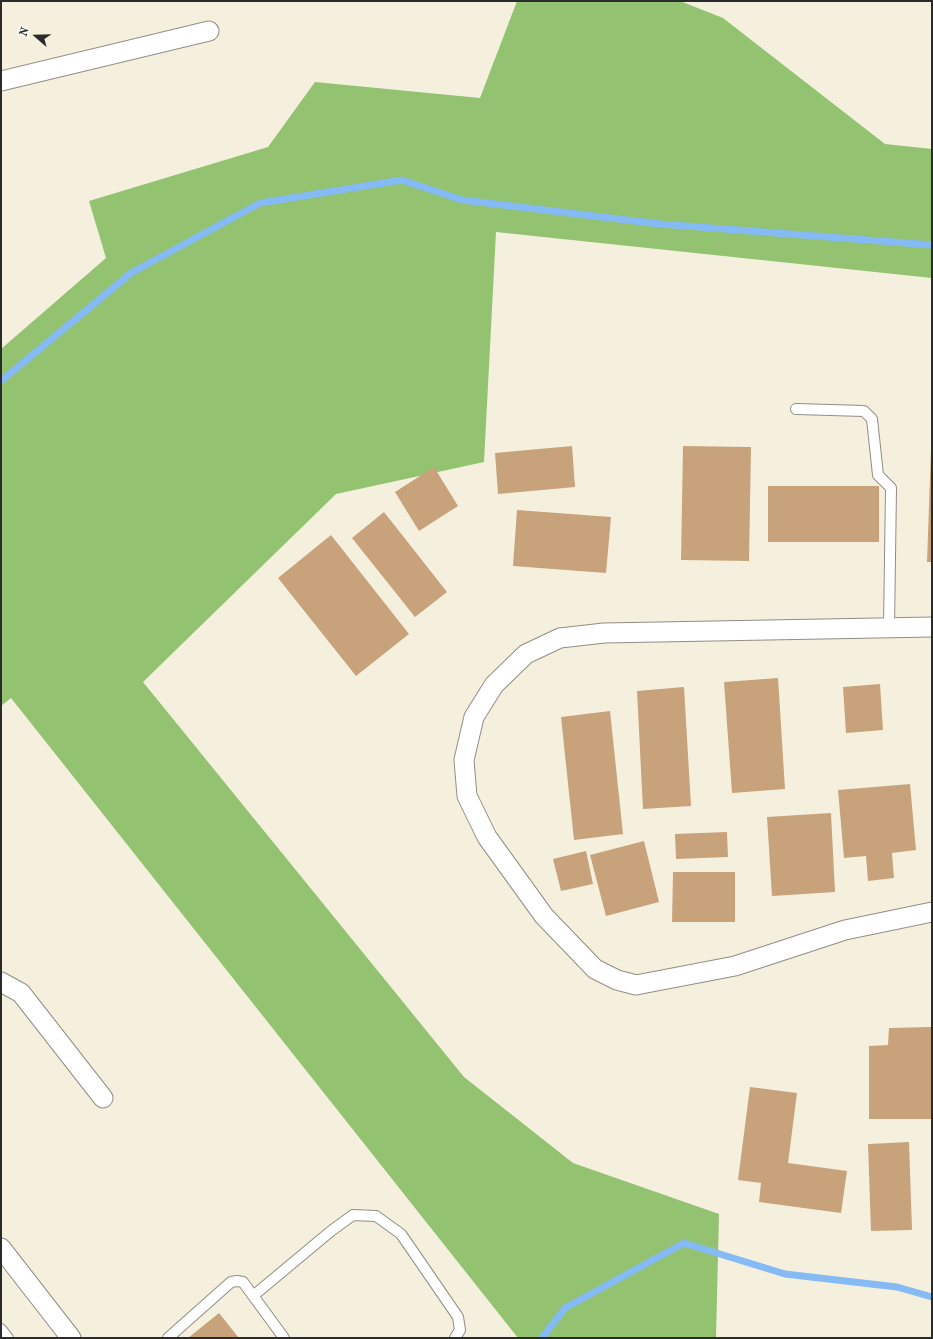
<!DOCTYPE html>
<style>
body{margin:0}
#map{position:relative;width:933px;height:1339px;overflow:hidden;background:#f5f0de;font-family:"IM FELL French Canon",serif}
canvas{display:block}
.frame{position:absolute;inset:0;border:2px solid #2b2b2b;pointer-events:none}
.north{position:absolute;left:16px;top:16px;width:40px;height:40px;-webkit-text-stroke:3px #fff;paint-order:stroke;rotate:290deg;font-size:11px;font-weight:700;line-height:16px;text-align:center;color:#2b2b2b}
.north::after{content:'';display:block;margin:auto;width:14px;height:18px;background:#2b2b2b;clip-path:polygon(50% 0,100% 100%,50% 72%,0 100%)}
</style>
<div id="map">
<canvas width="933" height="1339"></canvas>
<div class="frame"></div>
<div class="north">N</div>
</div>
<script>
const ctx = document.querySelector('canvas').getContext('2d');
ctx.lineJoin = 'round';
function fill(path, color) { ctx.fillStyle = color; ctx.fill(path, 'evenodd'); }
const shape = rows => new Path2D(rows.map(r => 'M' + r).join(''));
function strokePath(path, color, width, dash) { ctx.strokeStyle = color; ctx.lineWidth = width; ctx.lineCap = dash ? 'butt' : 'round'; ctx.setLineDash(dash || []); ctx.stroke(path); }
fill(shape([
 [517,1,680,1,723,18,885,144,932,149,932,278,496,232,484,462,336,494,143,682,464,1077,573,1163,719,1214,716,1338,518,1338,11,698,1,706,1,349,106,258,89,201,268,147,315,82,480,98]
]), '#93c271');
strokePath(shape([
 [1,381,131,273,260,203,402,180,462,200,660,224,932,245],
 [542,1338,565,1308,684,1243,785,1274,897,1287,932,1297]
]), '#85baf4', 7);
fill(shape([
 [572,446,575,487,498,494,495,453],
 [683,446,751,447,749,561,681,560],
 [931,450,932,450,932,562,927,562],
 [434,467,458,506,419,531,395,492],
 [768,486,879,486,879,542,768,542],
 [517,510,611,517,606,573,513,566],
 [384,512,447,592,415,617,352,538],
 [331,535,409,634,356,676,278,578],
 [778,678,785,789,732,793,724,682],
 [880,684,883,730,846,733,843,687],
 [684,687,691,806,643,809,637,691],
 [610,711,623,834,574,840,561,717],
 [910,784,916,850,892,853,894,878,868,881,866,856,844,858,838,790],
 [831,813,835,892,772,896,767,817],
 [727,832,728,857,676,859,675,834],
 [644,841,659,902,606,916,590,855],
 [586,851,593,884,561,891,553,859],
 [673,872,735,872,735,922,672,922],
 [932,1027,932,1119,869,1119,869,1046,888,1045,889,1028],
 [750,1087,797,1093,788,1163,847,1171,841,1213,759,1202,761,1183,738,1180],
 [909,1142,912,1230,871,1231,868,1144],
 [219,1313,239,1338,188,1338]
]), '#c8a27a');
const service = shape([
 [796,409,864,411,872,419,878,475,891,488,889,627],
 [253,1296,331,1231,353,1215,376,1216,401,1234,458,1317,460,1330,455,1338],
 [1,1329,8,1338],
 [168,1338,231,1282,237,1281,243,1282,284,1338]
]);
const minor = shape([
 [1,81,209,31],
 [932,627,604,633,560,638,526,654,494,685,474,717,464,760,467,796,487,837,544,916,595,969,617,980,636,985,735,966,845,930,932,912],
 [1,982,21,993,103,1098],
 [1,1248,71,1338]
]);
strokePath(service, '#908e84', 12);
strokePath(minor, '#908e84', 21);
strokePath(service, '#fff', 10);
strokePath(minor, '#fff', 19);
</script>
